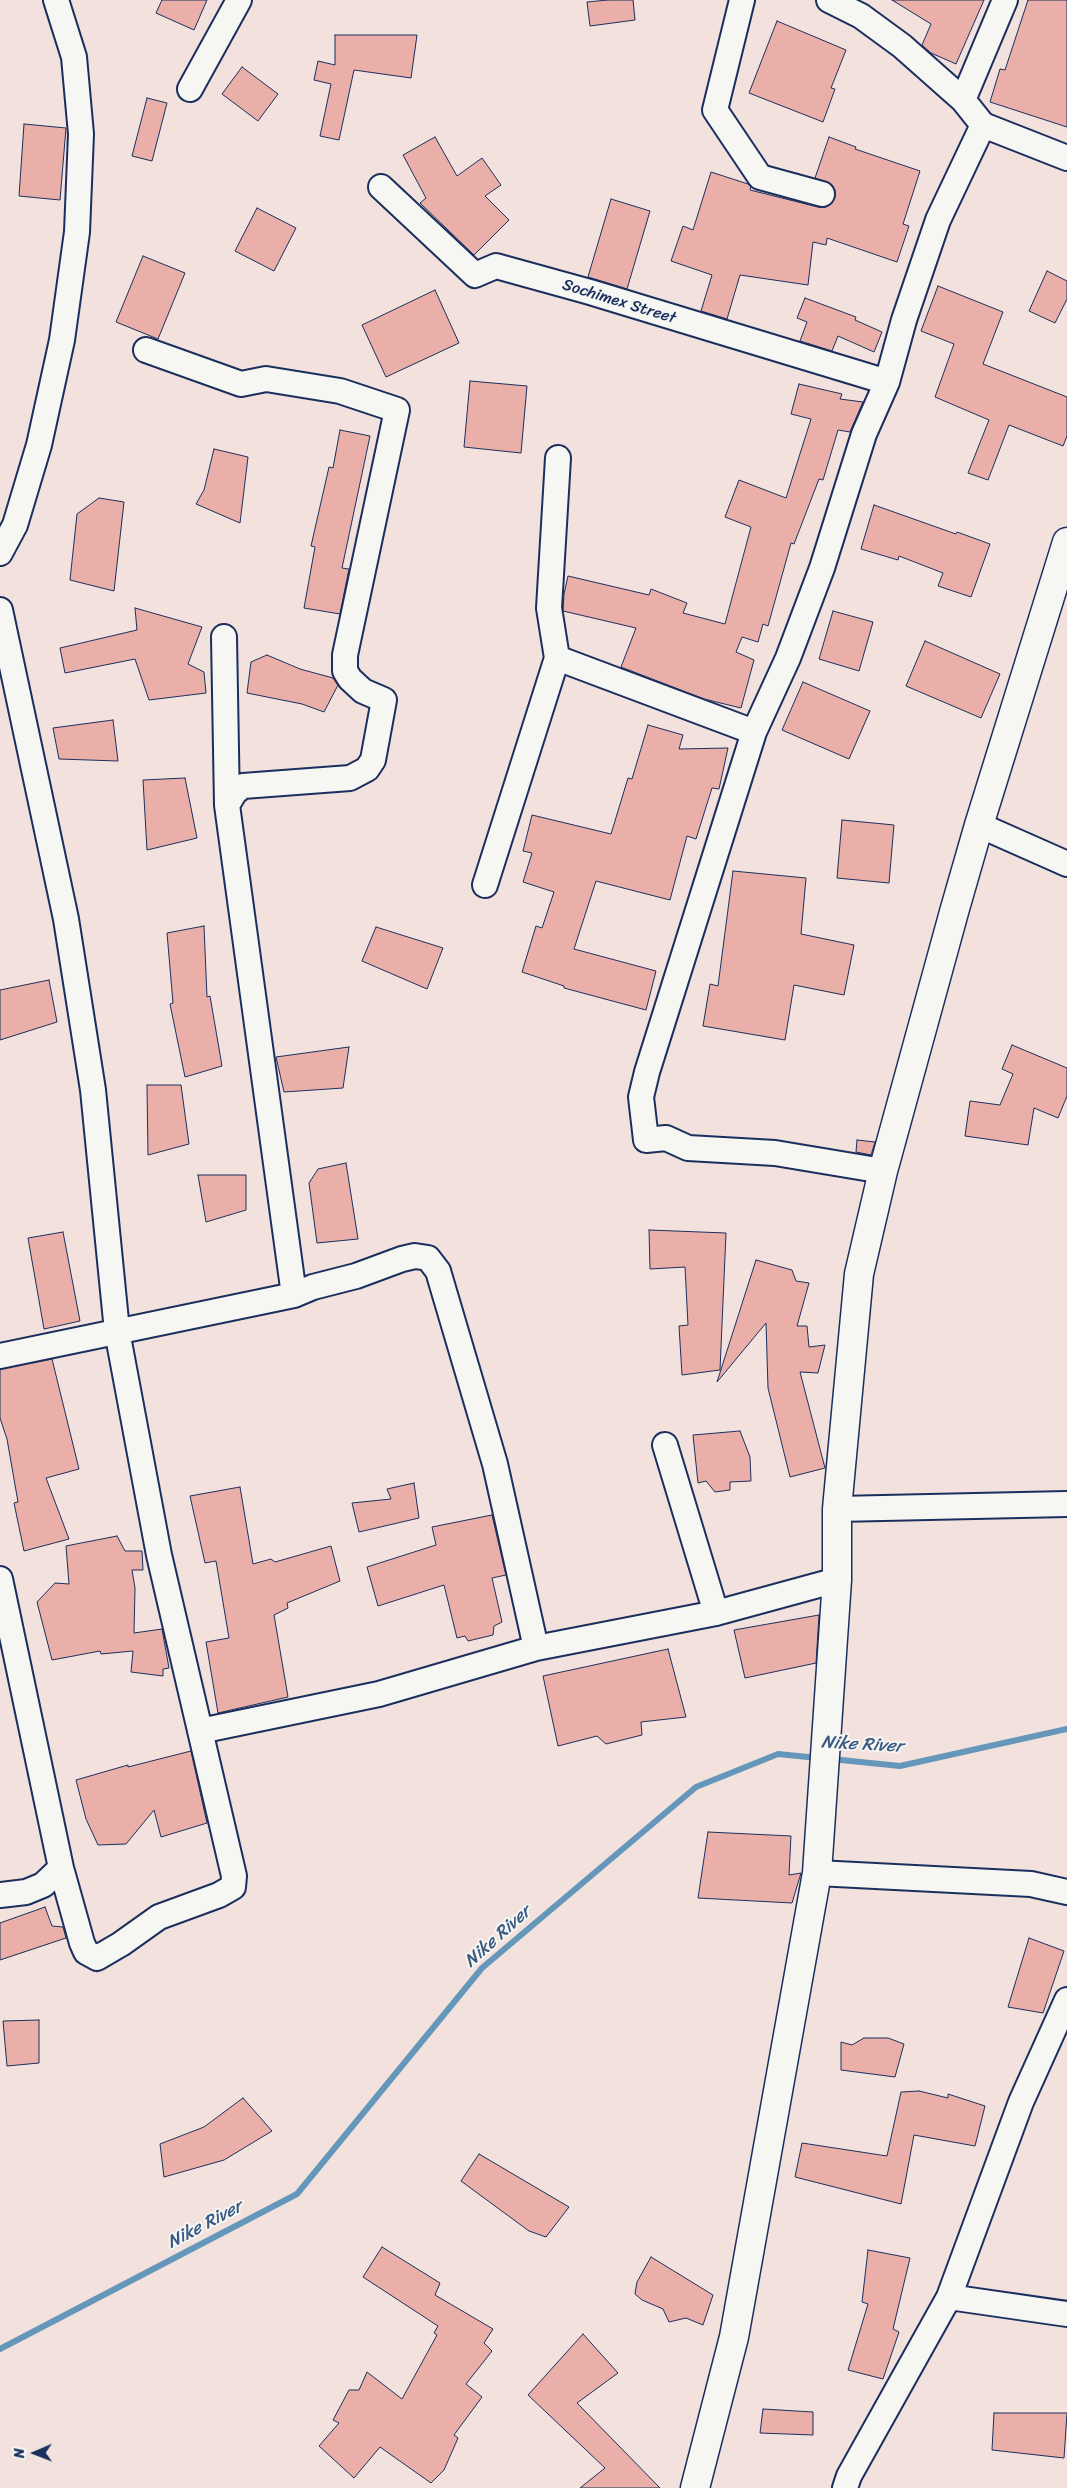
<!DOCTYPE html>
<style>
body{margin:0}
#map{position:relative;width:1067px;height:2488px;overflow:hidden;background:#f2e1dc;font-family:Sriracha,sans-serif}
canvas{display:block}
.north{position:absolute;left:10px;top:2428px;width:50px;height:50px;-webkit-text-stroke:4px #f6f6f2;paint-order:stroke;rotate:269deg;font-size:14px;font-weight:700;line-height:20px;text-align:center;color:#1b2f5e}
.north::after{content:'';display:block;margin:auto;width:18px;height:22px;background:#1b2f5e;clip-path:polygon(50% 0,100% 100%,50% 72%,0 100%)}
</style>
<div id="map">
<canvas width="1067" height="2488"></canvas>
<div class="north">N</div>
</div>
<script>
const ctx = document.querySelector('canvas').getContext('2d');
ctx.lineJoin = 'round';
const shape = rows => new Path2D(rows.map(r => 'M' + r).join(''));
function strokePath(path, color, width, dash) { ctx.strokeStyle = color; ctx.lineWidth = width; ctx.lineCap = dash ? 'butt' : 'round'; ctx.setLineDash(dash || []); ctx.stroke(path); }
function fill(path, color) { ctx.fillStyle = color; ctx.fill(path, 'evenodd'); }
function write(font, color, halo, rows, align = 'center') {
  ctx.font = font + ' Sriracha,sans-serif'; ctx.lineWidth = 4; ctx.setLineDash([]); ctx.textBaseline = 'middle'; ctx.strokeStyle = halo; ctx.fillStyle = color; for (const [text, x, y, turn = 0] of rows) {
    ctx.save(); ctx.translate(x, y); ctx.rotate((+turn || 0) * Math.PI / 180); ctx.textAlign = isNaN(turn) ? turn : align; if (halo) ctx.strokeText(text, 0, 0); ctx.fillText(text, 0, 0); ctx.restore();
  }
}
strokePath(shape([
 [831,1759,900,1766,1067,1729],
 [0,2349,297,2194,482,1968,696,1787,778,1754,818,1758]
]), '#6497ba', 6);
const building = shape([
 [162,0,207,0,194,30,156,13,162,0],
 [608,0,633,0,635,20,590,26,587,2,608,0],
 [892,0,984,0,956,64,931,53,922,45,931,24,892,0],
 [1028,0,1067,0,1067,127,990,102,1000,69,1005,70,1028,0],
 [777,21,846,50,831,88,835,89,823,122,749,93,777,21],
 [335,35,417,35,411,78,354,70,339,140,320,136,331,84,314,80,318,61,335,65,335,35],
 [242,67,278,94,258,121,222,94,242,67],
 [147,98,167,103,152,161,132,156,147,98],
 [24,124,66,128,60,200,19,196,24,124],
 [435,137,457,176,482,158,501,185,485,196,509,220,474,255,420,203,426,198,403,155,435,137],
 [829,137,856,147,855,149,920,171,903,224,909,226,897,262,827,238,826,245,813,242,808,285,740,275,727,319,701,311,712,275,671,261,683,226,693,230,711,172,748,184,751,187,750,190,818,207,826,207,835,198,835,190,831,184,815,178,829,137],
 [611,199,650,211,627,289,588,277,611,199],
 [257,208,296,228,274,271,235,251,257,208],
 [143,256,185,273,158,339,116,322,143,256],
 [1047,271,1067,281,1067,299,1055,323,1029,311,1047,271],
 [938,286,1003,312,983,364,1067,397,1067,436,1063,446,1009,425,988,480,968,473,989,420,935,397,954,344,921,331,938,286],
 [435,290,459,343,386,377,362,325,435,290],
 [805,298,856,317,855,320,882,332,874,352,838,336,832,351,800,341,807,322,797,318,805,298],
 [470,381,527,386,521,453,464,447,470,381],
 [799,384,842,394,840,399,863,402,850,432,838,430,823,480,819,479,794,544,791,543,768,626,763,624,758,642,742,637,736,652,754,660,741,708,704,699,621,667,636,628,563,611,564,594,568,576,649,595,651,589,687,603,683,613,725,624,751,527,725,517,739,480,786,498,811,419,791,414,799,384],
 [340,430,370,436,342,568,349,569,340,614,304,608,315,547,311,546,329,467,333,468,340,430],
 [214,449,248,457,240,523,196,504,204,490,214,449],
 [99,498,124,502,114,591,70,580,77,514,99,498],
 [874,505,956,534,957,532,990,544,971,597,938,586,943,573,899,556,898,560,861,549,874,505],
 [135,608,202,627,188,664,204,672,206,693,149,700,135,659,65,673,60,648,137,630,135,608],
 [833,611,873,622,859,671,819,659,833,611],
 [925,641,1000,674,981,718,906,686,925,641],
 [267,655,300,669,333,678,338,685,324,712,302,704,247,693,251,662,267,655],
 [803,682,870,711,849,759,782,730,803,682],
 [113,720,118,761,59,759,53,728,113,720],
 [648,725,683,735,679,749,728,748,719,789,712,788,696,839,687,836,670,900,596,881,574,949,656,971,646,1010,564,988,564,986,522,972,536,926,542,928,554,892,523,882,532,853,523,851,532,815,611,834,628,778,632,779,648,725],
 [185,778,197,838,147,850,143,780,185,778],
 [842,820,894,825,889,883,837,878,842,820],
 [733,871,806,878,801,934,854,945,844,995,794,985,785,1040,703,1026,710,984,718,986,733,871],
 [204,926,207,997,210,996,222,1066,185,1077,170,1004,173,1003,167,933,204,926],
 [376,927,443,948,427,989,362,961,376,927],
 [49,980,57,1022,0,1040,0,990,49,980],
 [1012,1045,1067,1068,1067,1096,1058,1118,1034,1108,1028,1145,965,1136,970,1101,1000,1105,1013,1074,1002,1069,1012,1045],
 [349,1047,343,1088,284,1092,276,1057,349,1047],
 [147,1085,181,1085,189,1144,148,1155,147,1085],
 [857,1140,875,1142,871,1155,856,1152,857,1140],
 [346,1163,358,1239,317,1243,309,1183,318,1169,346,1163],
 [198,1175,246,1175,246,1210,206,1222,198,1175],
 [649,1230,726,1233,720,1370,682,1375,679,1326,688,1325,685,1267,650,1269,649,1230],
 [63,1232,80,1321,44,1329,28,1238,63,1232],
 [756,1260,792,1270,796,1281,809,1283,797,1326,807,1326,809,1347,825,1345,818,1373,800,1372,825,1468,790,1477,768,1388,766,1323,717,1382,756,1260],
 [52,1359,79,1469,46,1478,69,1539,24,1551,14,1503,18,1502,7,1439,0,1418,0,1369,52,1359],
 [740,1431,750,1457,751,1481,730,1482,730,1490,715,1492,706,1481,698,1483,693,1435,740,1431],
 [414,1483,419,1518,359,1532,352,1503,391,1499,387,1489,414,1483],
 [240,1487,253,1564,271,1559,275,1562,331,1546,340,1581,287,1603,288,1608,274,1615,288,1697,218,1713,206,1642,229,1638,216,1561,205,1563,190,1496,240,1487],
 [492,1515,506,1575,492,1578,502,1622,494,1626,493,1635,468,1641,465,1636,457,1638,444,1585,378,1606,367,1567,436,1545,432,1527,492,1515],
 [117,1536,125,1551,142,1551,143,1570,132,1570,135,1588,134,1633,162,1629,169,1668,163,1669,163,1676,131,1672,133,1651,101,1654,100,1651,52,1660,37,1602,55,1583,69,1584,66,1546,117,1536],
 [819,1615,816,1663,745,1678,734,1630,819,1615],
 [668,1649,686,1717,641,1722,642,1735,606,1744,597,1736,558,1746,543,1676,668,1649],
 [191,1751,207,1823,161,1837,154,1810,126,1844,98,1845,86,1819,76,1780,128,1765,128,1767,191,1751],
 [708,1832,791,1836,789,1875,801,1873,792,1903,698,1898,708,1832],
 [45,1907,52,1926,63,1927,66,1938,0,1960,0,1923,45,1907],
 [1029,1938,1064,1951,1043,2013,1008,2007,1029,1938],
 [39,2020,39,2063,7,2066,3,2021,39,2020],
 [864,2038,888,2038,904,2044,895,2077,841,2070,841,2042,852,2045,864,2038],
 [919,2091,948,2098,948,2094,985,2106,975,2146,914,2135,901,2204,795,2177,802,2143,887,2156,901,2092,919,2091],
 [243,2098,272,2131,224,2160,164,2177,160,2144,204,2127,243,2098],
 [479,2154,569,2207,546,2237,529,2231,461,2181,479,2154],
 [382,2247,440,2283,435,2295,493,2329,484,2343,492,2351,466,2384,482,2397,454,2435,458,2438,444,2470,431,2483,380,2447,354,2478,319,2446,339,2423,333,2420,349,2390,359,2390,367,2372,402,2399,437,2335,434,2333,438,2326,363,2277,382,2247],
 [868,2250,910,2258,893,2329,899,2332,883,2379,848,2370,868,2304,862,2302,868,2250],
 [651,2257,713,2295,703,2325,686,2318,669,2322,663,2309,642,2300,635,2294,637,2282,651,2257],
 [583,2334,618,2373,577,2403,660,2488,580,2488,605,2468,528,2395,583,2334],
 [763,2409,813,2412,813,2435,760,2433,763,2409],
 [994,2413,1067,2413,1064,2458,992,2450,994,2413]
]);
fill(building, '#e9afa8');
strokePath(building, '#1b2f5e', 1);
const street = shape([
 [742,0,715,110,760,177,822,194],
 [829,0,861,16,902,46,963,100,983,125,1067,158],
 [190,89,239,0],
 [963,100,1005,0],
 [381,187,475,275,496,266,590,292,887,382],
 [146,350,241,384,266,379,340,391,397,410,345,655,345,671,350,679,363,691,384,700,373,760,367,769,350,778,243,786,235,792,227,805,294,1295],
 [0,553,15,525,39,445,62,340,77,232,81,134,74,57,56,0],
 [0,610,66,919,93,1090,117,1331,159,1555,234,1876,233,1887,219,1895,159,1917,121,1944,97,1958,86,1952,82,1943,61,1868,0,1579],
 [224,637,227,805],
 [557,658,754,732],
 [979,825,1067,864],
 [485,885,557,658,549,608,558,458],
 [883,1171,775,1153,688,1148,666,1138,646,1140,641,1097,647,1072,754,732,788,658,822,568,864,434,887,382,904,320,938,220,983,125],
 [0,1356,294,1295,313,1287,356,1276,402,1259,415,1256,428,1258,438,1271,495,1464,536,1648],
 [665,1445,716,1613],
 [837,1509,1067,1504],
 [200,1731,379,1694,536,1648,716,1613,837,1580],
 [817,1873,1031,1884,1067,1892],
 [0,1895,26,1892,43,1885,61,1868],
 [949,2297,1067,2314],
 [845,2488,849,2476,949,2297,1021,2102,1067,2000]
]);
const secondary = shape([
 [695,2488,734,2337,817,1873,837,1580,837,1509,859,1274,883,1171,954,912,979,825,1067,542]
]);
strokePath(street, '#1b2f5e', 28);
strokePath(secondary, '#1b2f5e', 31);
strokePath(street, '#f6f6f2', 24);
strokePath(secondary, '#f6f6f2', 28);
write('16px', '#1b2f5e', '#f6f6f2', [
 ["Sochimex Street",619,302,17]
]);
write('italic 18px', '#3a5a84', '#f6f6f2', [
 ["Nike River",862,1745,3],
 ["Nike River",498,1937,-42],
 ["Nike River",205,2225,-28]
]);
</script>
